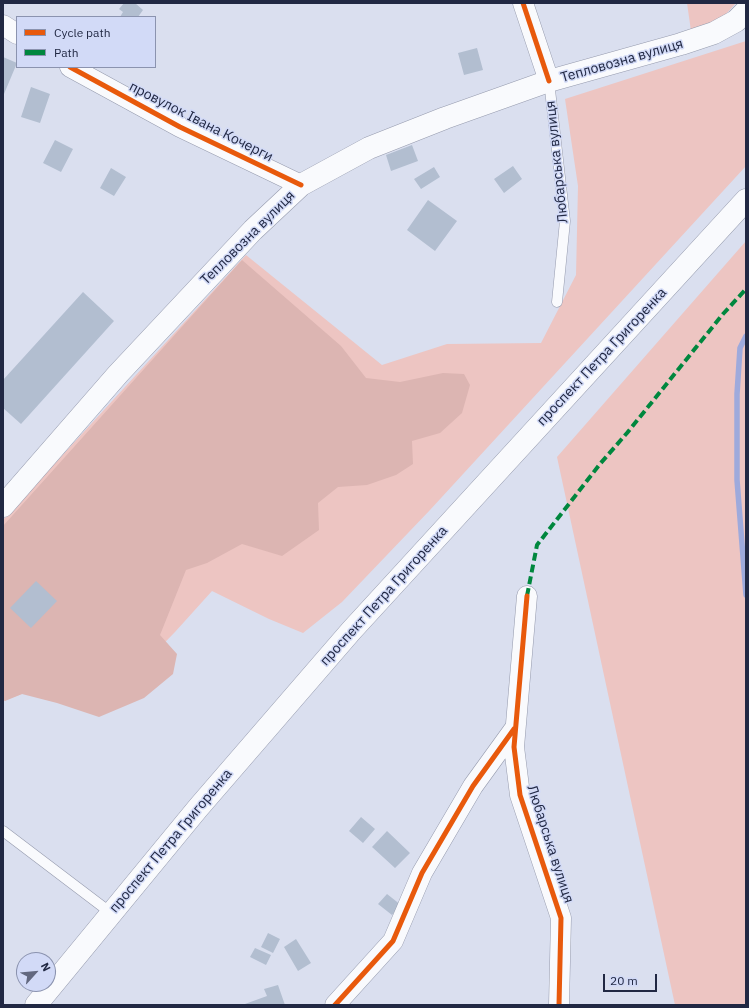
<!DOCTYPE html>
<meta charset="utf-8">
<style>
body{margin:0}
#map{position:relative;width:749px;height:1008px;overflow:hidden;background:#dadfef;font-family:"IBM Plex Sans",sans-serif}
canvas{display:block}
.frame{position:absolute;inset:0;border:4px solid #212843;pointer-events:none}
.legend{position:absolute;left:16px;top:16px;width:140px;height:52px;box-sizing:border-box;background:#d2daf7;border:1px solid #8b93af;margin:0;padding:5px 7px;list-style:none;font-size:12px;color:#212843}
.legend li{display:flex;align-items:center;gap:8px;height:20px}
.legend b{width:20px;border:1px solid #8b93af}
.north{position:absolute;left:16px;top:952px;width:40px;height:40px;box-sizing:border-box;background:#d2daf7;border:1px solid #8b93af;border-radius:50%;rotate:63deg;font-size:11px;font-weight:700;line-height:16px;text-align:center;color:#212843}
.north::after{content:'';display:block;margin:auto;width:14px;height:18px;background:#62687f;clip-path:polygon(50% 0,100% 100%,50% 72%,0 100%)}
.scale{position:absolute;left:603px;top:974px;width:54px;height:18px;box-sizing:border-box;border:2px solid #212843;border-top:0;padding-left:5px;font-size:12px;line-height:14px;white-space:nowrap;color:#212843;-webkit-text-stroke:3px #d2daf7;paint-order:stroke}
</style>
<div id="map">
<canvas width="749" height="1008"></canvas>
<div class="frame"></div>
<ul class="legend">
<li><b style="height:5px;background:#e8590c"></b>Cycle path</li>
<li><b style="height:5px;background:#00873e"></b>Path</li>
</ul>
<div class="north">N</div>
<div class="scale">20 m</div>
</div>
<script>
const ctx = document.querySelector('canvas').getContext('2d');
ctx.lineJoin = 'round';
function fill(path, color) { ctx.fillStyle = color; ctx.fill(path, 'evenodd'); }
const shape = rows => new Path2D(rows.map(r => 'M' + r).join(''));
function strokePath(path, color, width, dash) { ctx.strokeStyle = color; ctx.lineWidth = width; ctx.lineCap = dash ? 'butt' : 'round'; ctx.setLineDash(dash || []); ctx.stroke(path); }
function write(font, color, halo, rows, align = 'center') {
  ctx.font = font + ' "IBM Plex Sans",sans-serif'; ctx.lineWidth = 3; ctx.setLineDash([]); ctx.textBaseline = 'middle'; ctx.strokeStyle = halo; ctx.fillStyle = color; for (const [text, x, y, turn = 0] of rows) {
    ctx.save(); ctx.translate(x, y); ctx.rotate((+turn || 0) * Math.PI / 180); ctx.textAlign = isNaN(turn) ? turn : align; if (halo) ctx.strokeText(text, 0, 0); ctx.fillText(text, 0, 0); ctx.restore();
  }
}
fill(shape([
 [687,3,736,3,716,25,691,31],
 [746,41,746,166,430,510,342,602,303,633,269,619,212,591,175,632,138,670,22,694,3,701,3,520,246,255,382,365,447,344,541,343,576,275,578,186,565,99],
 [746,241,746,1005,675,1005,557,457]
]), '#edc5c2');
fill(shape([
 [242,260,341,346,366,378,400,382,443,373,464,374,470,385,462,413,440,433,412,441,413,464,396,475,367,485,338,487,318,503,319,530,282,556,242,544,207,563,186,570,160,635,177,654,173,674,144,698,99,717,57,703,22,694,5,701,3,700,3,526]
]), '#dcb5b2');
strokePath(shape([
 [746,336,740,348,737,394,737,480,746,595]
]), '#9eaadc', 5.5);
fill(shape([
 [124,3,135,3,143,10,138,17,120,17,123,12,119,9],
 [477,48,483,70,464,75,458,53],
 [3,57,17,63,4,94,3,93],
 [31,87,50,94,40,123,21,117],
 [55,140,73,149,61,172,43,163],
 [412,145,418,161,391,171,386,155],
 [513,166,522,179,504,193,494,179],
 [434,167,440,177,421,189,414,179],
 [111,168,126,177,114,196,100,188],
 [428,200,457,221,435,251,407,230],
 [83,292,114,321,21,424,3,408,3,380],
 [36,581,57,601,31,628,10,608],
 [361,817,375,829,363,843,349,831],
 [387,831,410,853,395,868,372,847],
 [387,894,401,905,392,915,378,904],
 [268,933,280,939,273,953,261,947],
 [296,939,311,963,298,971,284,947],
 [255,948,271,955,266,965,250,957],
 [278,985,285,1005,246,1005,245,1004,267,996,264,989]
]), '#b2bed0');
const service = shape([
 [549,81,565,221,557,302],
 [3,831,111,913]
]);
const minor = shape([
 [523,3,549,81],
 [3,25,17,34],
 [70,67,180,127,301,185],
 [527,596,514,747,520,795,561,918,559,1005],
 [335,1005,393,941,422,873,473,786,515,728]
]);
const secondary = shape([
 [3,506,118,374,253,230,301,185,369,148,445,118,549,81,681,44,714,33,736,21,746,11],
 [36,1005,198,808,351,631,746,200]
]);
strokePath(service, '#959aad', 11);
strokePath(minor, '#959aad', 21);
strokePath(secondary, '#959aad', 23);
strokePath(service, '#f9fafd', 10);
strokePath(minor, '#f9fafd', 20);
strokePath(secondary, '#f9fafd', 22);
strokePath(shape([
 [527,596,537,545,600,464,627,433,723,314,746,289]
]), '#00873e', 4, [8, 4]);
strokePath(shape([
 [523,3,549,81],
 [70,67,180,127,301,185],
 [527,596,514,747,520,795,561,918,559,1005],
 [335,1005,393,941,422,873,473,786,514,729]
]), '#e8590c', 5);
write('14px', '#212843', '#d2daf7', [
 ["Тепловозна вулиця",622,61,-16],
 ["провулок Івана Кочерги",201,122,27],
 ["Любарська вулиця",557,162,-96],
 ["Тепловозна вулиця",248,238,-45],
 ["проспект Петра Григоренка",602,357,-47],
 ["проспект Петра Григоренка",384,596,-48],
 ["проспект Петра Григоренка",171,841,-50],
 ["Любарська вулиця",550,844,72]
]);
</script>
